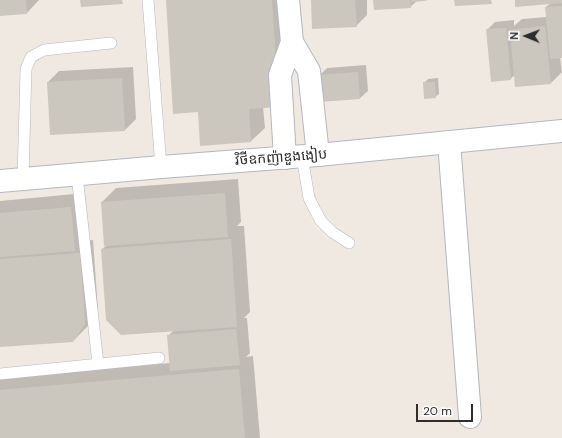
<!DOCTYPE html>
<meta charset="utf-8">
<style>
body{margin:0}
#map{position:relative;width:562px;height:438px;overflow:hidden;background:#efe9e1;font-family:"DM Sans",sans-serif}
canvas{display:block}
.north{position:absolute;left:506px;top:16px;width:40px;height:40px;-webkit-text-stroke:3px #fff;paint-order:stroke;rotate:271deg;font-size:11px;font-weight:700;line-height:16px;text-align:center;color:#2e2e2e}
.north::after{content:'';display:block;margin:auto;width:14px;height:18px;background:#2e2e2e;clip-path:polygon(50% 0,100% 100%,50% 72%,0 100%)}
.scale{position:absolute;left:416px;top:404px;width:57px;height:18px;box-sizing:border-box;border:2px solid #2e2e2e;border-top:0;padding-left:5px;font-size:12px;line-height:14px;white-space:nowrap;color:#2e2e2e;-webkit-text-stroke:3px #fff;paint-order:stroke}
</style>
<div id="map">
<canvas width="562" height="438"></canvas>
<div class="north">N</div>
<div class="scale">20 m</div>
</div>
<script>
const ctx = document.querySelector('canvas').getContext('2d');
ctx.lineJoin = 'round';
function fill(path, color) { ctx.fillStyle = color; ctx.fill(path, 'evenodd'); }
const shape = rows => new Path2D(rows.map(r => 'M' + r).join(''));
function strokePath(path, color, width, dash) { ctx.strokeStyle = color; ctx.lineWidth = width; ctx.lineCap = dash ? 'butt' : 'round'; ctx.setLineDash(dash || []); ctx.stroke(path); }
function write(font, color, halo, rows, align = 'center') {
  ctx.font = font + ' "DM Sans","Noto Sans Khmer",sans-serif'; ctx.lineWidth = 3; ctx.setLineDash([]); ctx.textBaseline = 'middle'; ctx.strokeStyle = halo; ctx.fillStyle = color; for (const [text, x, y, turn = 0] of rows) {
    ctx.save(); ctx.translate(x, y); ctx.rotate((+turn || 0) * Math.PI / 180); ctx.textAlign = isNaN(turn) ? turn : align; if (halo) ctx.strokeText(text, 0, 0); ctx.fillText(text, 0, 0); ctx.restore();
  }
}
fill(shape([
 [0,0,39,0,27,13,0,15],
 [167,0,286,0,292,92,278,106,263,107,265,128,251,141],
 [312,0,367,0,367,15,356,26],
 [374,0,429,0,417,1,410,7],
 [516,0,562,0,562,57,560,57,562,72,551,83,515,75,510,79,487,30,495,22,514,20,514,26,522,19,547,17,546,7,551,3],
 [366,65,368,91,360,98,319,76,327,68],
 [133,67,136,119,125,130,48,82,59,71],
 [438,78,439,94,435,97,424,83,428,79],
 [238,179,241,222,237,226,244,226,250,312,244,318,247,318,250,353,246,357,253,356,260,438,0,438,0,378,171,363,168,336,173,331,102,249,107,245,102,202,116,188],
 [85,193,88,236,84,241,93,240,98,310,87,327,73,341,0,346,0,201]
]), '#0003');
fill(shape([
 [0,0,26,0,27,14,0,16],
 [80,0,122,0,123,4,81,7],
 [166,0,272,0,279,107,249,109,251,142,200,146,198,112,173,114],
 [311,0,355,0,357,27,312,29],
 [373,0,410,0,411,8,374,10],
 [411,0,425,0,425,1,412,2],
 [454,0,491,0,492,4,455,6],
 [515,0,562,0,562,3,515,7],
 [562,6,562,58,550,59,545,7],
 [545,26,551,84,515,87,510,30],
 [506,28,511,80,491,82,486,29],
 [358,72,360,99,320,102,318,75],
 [122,78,125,131,50,135,47,82],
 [423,82,435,82,436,98,424,99],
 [225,193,228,237,104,246,101,202],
 [71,207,75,251,0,257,0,213],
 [231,239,237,327,121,335,106,320,101,249],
 [80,253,85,324,73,342,0,347,0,259],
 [236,329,240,365,170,371,167,335],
 [239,369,245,438,0,438,0,390]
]), '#cbc7bf');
const lane = shape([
 [148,0,161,167],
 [302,156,309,198,315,210,321,221,332,232,349,243],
 [77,175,98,364],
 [23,179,26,69,31,57,44,50,111,43],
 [0,374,159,358]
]);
const street = shape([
 [288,0,292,42,309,71,318,155],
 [449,142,470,417],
 [285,158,280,75,292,42]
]);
const secondary = shape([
 [0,181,161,167,318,155,562,131]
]);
strokePath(lane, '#b4b7c1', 12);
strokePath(street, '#b4b7c1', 24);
strokePath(secondary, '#b4b7c1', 24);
strokePath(lane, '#fff', 11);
strokePath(street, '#fff', 22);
strokePath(secondary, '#fff', 22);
write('14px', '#2e2e2e', '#fff', [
 ["វិថីឧកញ៉ាឌួងងៀប",281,158,-4]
]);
</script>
